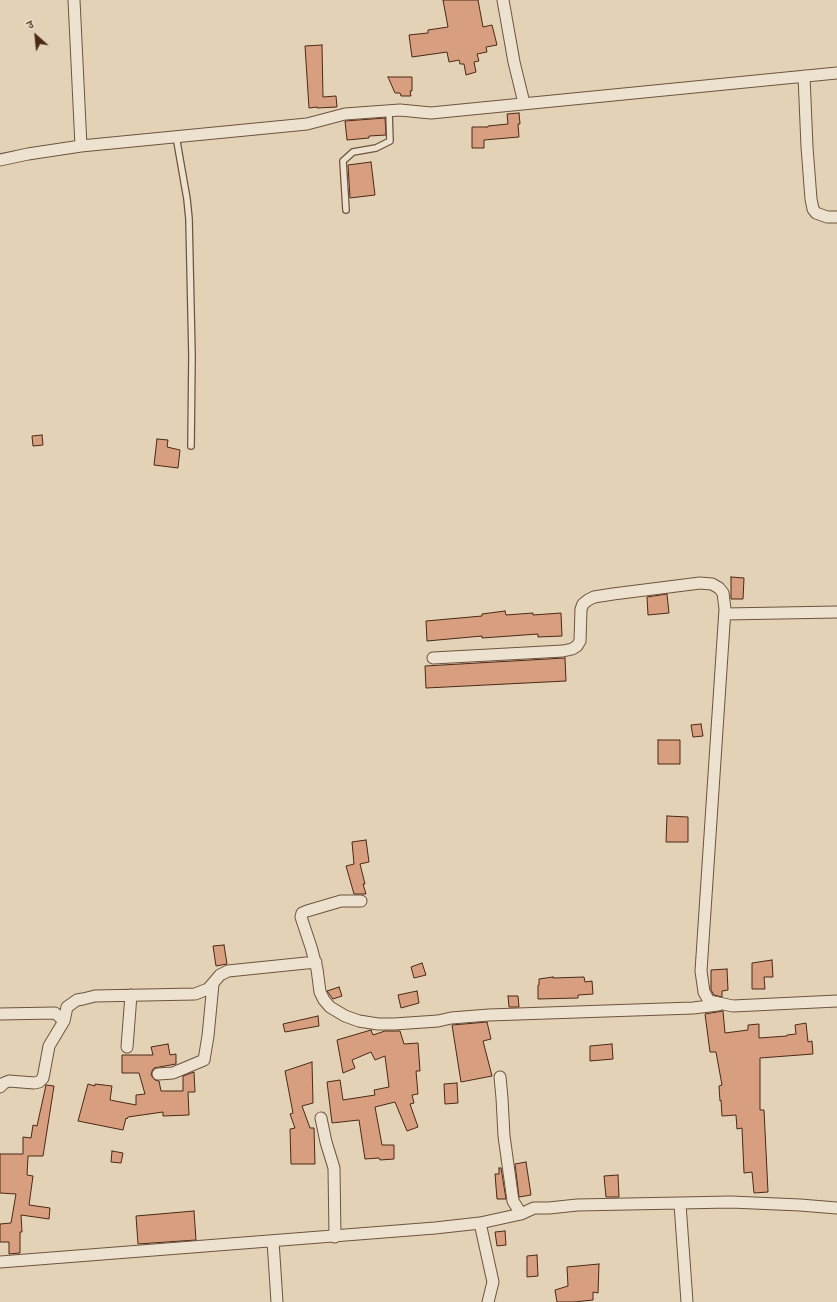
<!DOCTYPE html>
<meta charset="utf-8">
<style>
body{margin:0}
#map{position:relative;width:837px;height:1302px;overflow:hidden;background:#e3d2b5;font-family:Alegreya,"Noto Serif Devanagari",serif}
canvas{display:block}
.north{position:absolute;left:16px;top:16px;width:40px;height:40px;-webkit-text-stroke:3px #ede2cf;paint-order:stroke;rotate:333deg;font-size:11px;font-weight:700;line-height:16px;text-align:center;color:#4a2916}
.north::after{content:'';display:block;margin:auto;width:14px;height:18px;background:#4a2916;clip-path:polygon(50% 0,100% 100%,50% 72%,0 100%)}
</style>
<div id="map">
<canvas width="837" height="1302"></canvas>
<div class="north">उ</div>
</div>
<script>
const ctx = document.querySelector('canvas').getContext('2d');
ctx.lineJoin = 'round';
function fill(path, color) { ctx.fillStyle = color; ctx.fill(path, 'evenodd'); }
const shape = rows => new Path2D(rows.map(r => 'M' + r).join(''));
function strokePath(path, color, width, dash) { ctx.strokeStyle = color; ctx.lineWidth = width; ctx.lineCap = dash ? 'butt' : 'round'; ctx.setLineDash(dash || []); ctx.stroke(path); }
const building = shape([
 [443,0,478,0,483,27,492,25,497,45,486,47,487,52,477,54,479,61,474,62,476,72,466,75,464,64,460,64,459,60,449,62,447,52,412,57,409,35,428,33,428,30,448,27,443,0],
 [322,45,323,97,336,96,337,107,317,108,317,107,309,108,305,46,322,45],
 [388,77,412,77,412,91,410,91,411,96,401,96,400,93,395,93,388,77],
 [519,113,520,124,518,124,519,137,484,140,484,148,472,148,472,127,488,127,488,126,508,124,507,114,519,113],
 [385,118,386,135,369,136,369,138,347,140,345,121,385,118],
 [371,162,375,195,350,198,348,165,371,162],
 [42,435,43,445,33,446,32,436,42,435],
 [157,439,168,440,167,447,180,450,178,468,154,465,157,439],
 [731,577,744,578,743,599,731,599,731,577],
 [667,594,669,613,648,615,647,597,667,594],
 [505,611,506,615,533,613,533,615,561,613,562,636,538,637,538,634,482,638,482,636,427,641,426,621,482,616,482,614,505,611],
 [565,658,566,681,426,688,425,666,565,658],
 [701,724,703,736,693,737,691,725,701,724],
 [658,740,680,740,680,764,658,764,658,740],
 [667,816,688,817,688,842,666,842,667,816],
 [366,840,369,862,360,864,365,884,363,884,366,894,354,894,346,866,354,864,352,842,366,840],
 [224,945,227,964,216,966,213,946,224,945],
 [772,960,773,977,764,977,765,989,752,989,752,963,772,960],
 [422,963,426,975,414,978,411,967,422,963],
 [727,969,728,990,722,991,722,997,714,995,711,990,711,970,727,969],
 [553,977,553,978,584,977,585,982,592,981,593,994,578,995,578,998,538,999,538,985,539,985,539,979,553,977],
 [339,987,342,996,333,999,327,991,339,987],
 [417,991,419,1003,401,1008,398,995,417,991],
 [508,996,518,996,519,1007,509,1007,508,996],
 [723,1011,725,1033,748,1030,748,1025,759,1024,759,1038,787,1036,787,1035,796,1034,795,1025,806,1023,808,1042,812,1041,813,1054,760,1058,760,1110,764,1110,768,1192,754,1193,752,1172,744,1173,742,1128,737,1129,736,1115,722,1116,721,1100,720,1101,719,1086,722,1085,716,1052,710,1052,705,1014,723,1011],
 [318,1016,319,1026,285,1032,283,1024,318,1016],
 [487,1022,491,1039,483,1041,492,1076,461,1082,452,1025,487,1022],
 [371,1030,373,1035,385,1031,400,1031,404,1044,418,1043,420,1071,416,1071,418,1094,412,1095,414,1103,410,1104,418,1127,407,1131,395,1102,375,1107,382,1145,394,1145,394,1159,380,1160,379,1158,365,1159,359,1120,332,1123,327,1082,340,1080,343,1100,375,1095,374,1090,389,1087,385,1056,375,1060,371,1052,352,1060,355,1068,343,1073,337,1040,371,1030],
 [168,1044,170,1055,176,1054,176,1064,154,1068,152,1071,151,1075,155,1080,159,1081,161,1091,183,1091,183,1076,194,1072,195,1092,188,1092,189,1115,163,1116,163,1112,128,1117,127,1119,126,1118,123,1130,78,1121,88,1084,95,1086,95,1084,112,1086,110,1100,136,1105,136,1095,145,1094,139,1073,122,1073,122,1055,153,1055,151,1047,168,1044],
 [612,1044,613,1059,590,1061,590,1046,612,1044],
 [312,1062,313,1103,302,1106,310,1128,314,1128,315,1164,291,1164,290,1129,295,1128,290,1114,293,1113,285,1071,312,1062],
 [457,1083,458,1103,445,1104,444,1084,457,1083],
 [46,1085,54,1086,43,1156,28,1156,27,1175,33,1176,29,1205,50,1208,49,1219,21,1215,22,1232,20,1232,20,1253,9,1254,9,1242,0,1242,0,1224,11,1223,16,1194,0,1193,0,1154,23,1154,23,1137,31,1138,33,1125,37,1126,46,1085],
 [112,1151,123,1153,121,1163,111,1162,112,1151],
 [526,1162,531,1195,519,1197,515,1164,526,1162],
 [499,1168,501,1168,506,1199,497,1199,495,1174,499,1174,499,1168],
 [618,1175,619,1197,606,1197,604,1176,618,1175],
 [194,1211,196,1240,138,1244,136,1216,194,1211],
 [505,1231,506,1245,497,1246,495,1232,505,1231],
 [537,1255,538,1276,527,1277,527,1256,537,1255],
 [599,1264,598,1293,593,1292,593,1300,574,1302,557,1302,555,1290,568,1286,567,1267,599,1264]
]);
fill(building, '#d79e80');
strokePath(building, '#4a2916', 1);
const lane = shape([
 [176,136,187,199,189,219,192,356,191,446],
 [346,210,343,161,353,152,376,148,390,141,389,112]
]);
const street = shape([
 [74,0,81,146],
 [503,0,514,62,524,103],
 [804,76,807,147,811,199,813,209,816,213,827,217,837,217],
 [0,160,28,154,81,146,307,124,345,114,400,110,431,113,837,73],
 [725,614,837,612],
 [433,658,563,651,572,649,577,646,580,641,581,609,583,604,588,600,594,597,613,594,700,583,712,584,719,588,723,593,725,609,701,971,704,992,709,1001,733,1006,837,1001],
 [361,901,341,901,307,911,302,913,301,917,311,947,317,969,320,992,324,1000,330,1007,345,1016,359,1021,378,1024,394,1024,438,1021,451,1018,489,1015,693,1008,718,1005],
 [0,1014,55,1013,64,1021,67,1007,77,1000,83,999,95,996,195,994,208,989,220,975,228,971,316,962],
 [127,1047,131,995],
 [158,1074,173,1073,204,1060,208,1036,213,984],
 [500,1077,502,1098,504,1136,513,1201,521,1214],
 [0,1087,4,1083,9,1081,34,1083,39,1082,43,1078,44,1073,49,1046,64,1021],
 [321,1118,326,1142,334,1168,335,1237],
 [680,1204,687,1302],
 [480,1223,493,1282,488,1302],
 [273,1241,277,1302],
 [0,1262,435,1228,480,1223,521,1214,534,1208,549,1208,577,1205,731,1202,800,1205,837,1208]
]);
strokePath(lane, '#70533e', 8);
strokePath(street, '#70533e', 13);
strokePath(lane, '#ede2cf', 5.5);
strokePath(street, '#ede2cf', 11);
</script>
